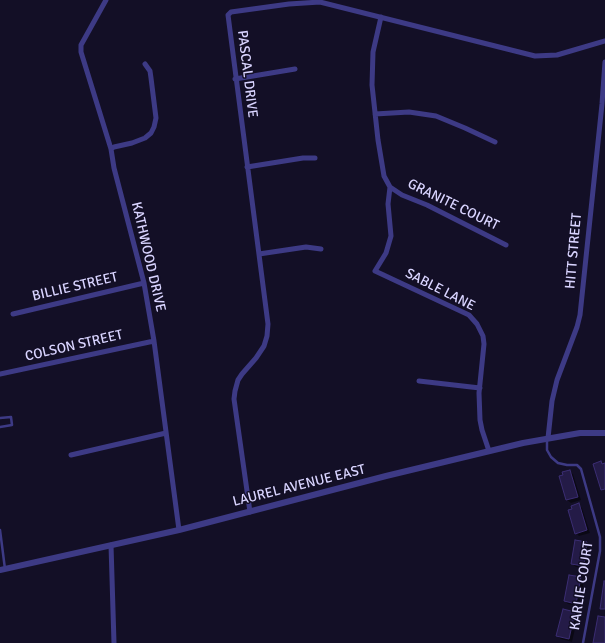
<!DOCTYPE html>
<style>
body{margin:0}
canvas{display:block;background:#130f26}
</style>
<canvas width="605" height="643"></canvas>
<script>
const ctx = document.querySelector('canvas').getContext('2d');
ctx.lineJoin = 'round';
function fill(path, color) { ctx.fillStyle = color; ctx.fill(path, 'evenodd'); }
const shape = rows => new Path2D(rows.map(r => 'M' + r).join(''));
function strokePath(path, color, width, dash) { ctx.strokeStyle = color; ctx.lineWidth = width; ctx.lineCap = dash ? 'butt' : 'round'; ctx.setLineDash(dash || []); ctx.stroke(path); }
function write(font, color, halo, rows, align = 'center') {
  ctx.font = font + ' Signika,sans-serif'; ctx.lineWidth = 3; ctx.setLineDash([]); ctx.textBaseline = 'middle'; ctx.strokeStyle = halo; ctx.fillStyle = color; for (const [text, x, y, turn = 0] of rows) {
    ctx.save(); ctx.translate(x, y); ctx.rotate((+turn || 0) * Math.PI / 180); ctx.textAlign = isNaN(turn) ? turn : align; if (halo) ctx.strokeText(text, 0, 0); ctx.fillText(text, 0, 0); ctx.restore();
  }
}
fill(shape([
 [569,471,573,474,581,500,571,503,567,500,560,477,564,475],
 [579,505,582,508,590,533,579,536,576,533],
 [587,543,590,547,587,569,576,567,572,564],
 [581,578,584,581,579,606,568,604,565,601],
 [574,613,578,616,572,642,561,639,557,636]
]), '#0007');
const building = shape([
 [601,461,602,464,605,463,605,489,601,490,593,464,601,461],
 [570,470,578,497,566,500,559,476,563,475,562,472,570,470],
 [579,503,587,530,575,534,568,510,572,509,571,506,579,503],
 [575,540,587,542,584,566,571,564,575,540],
 [569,575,581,577,576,604,564,601,569,575],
 [604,581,605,581,605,609,600,609,604,581],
 [563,609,575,612,569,639,556,636,563,609],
 [598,616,605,617,605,643,593,643,598,616]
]);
fill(building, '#241b47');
strokePath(building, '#3b2d73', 1);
strokePath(shape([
 [0,418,11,417,12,425,0,427],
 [547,440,547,450,551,457,558,463,567,465,577,465,581,469,600,537,600,551,583,643],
 [0,530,5,569]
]), '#3d3a85', 2.5);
strokePath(shape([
 [106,0,81,45,81,52,111,149,114,168,144,283,154,341,179,530],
 [381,17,373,52,372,85,378,140,384,176,390,187,402,195,427,205,506,245],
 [235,79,295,69],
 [375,114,409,112,436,116,465,128,495,142],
 [111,149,114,147,132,143,145,138,151,133,154,127,156,118,151,78,150,71,145,64],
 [247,167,303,158,315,158],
 [390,187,388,204,391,236,386,253,375,271,469,315,477,324,483,336,484,344,479,393,480,420,482,430,489,451],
 [259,254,306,247,321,249],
 [13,314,144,283],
 [0,374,154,341],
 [419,381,480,388],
 [548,438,552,401,557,380,577,327,580,315,602,104,605,62],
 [71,455,166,433],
 [250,512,234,399,235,391,238,380,242,374,256,358,264,346,267,336,268,324,228,15,231,12,289,4,320,2,535,56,557,55,605,41],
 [111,545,114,643]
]), '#3d3a85', 5);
strokePath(shape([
 [0,570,179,530,386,476,523,443,580,433,605,433]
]), '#3d3a85', 6);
write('14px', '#d9d4ff', '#130f26', [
 ["PASCAL DRIVE",247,74,83],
 ["GRANITE COURT",453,205,26],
 ["HITT STREET",574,251,-85],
 ["KATHWOOD DRIVE",148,257,77],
 ["BILLIE STREET",75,287,-13],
 ["SABLE LANE",440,290,27],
 ["COLSON STREET",74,346,-13],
 ["LAUREL AVENUE EAST",299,486,-14],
 ["KARLIE COURT",582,586,-81]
]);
</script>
